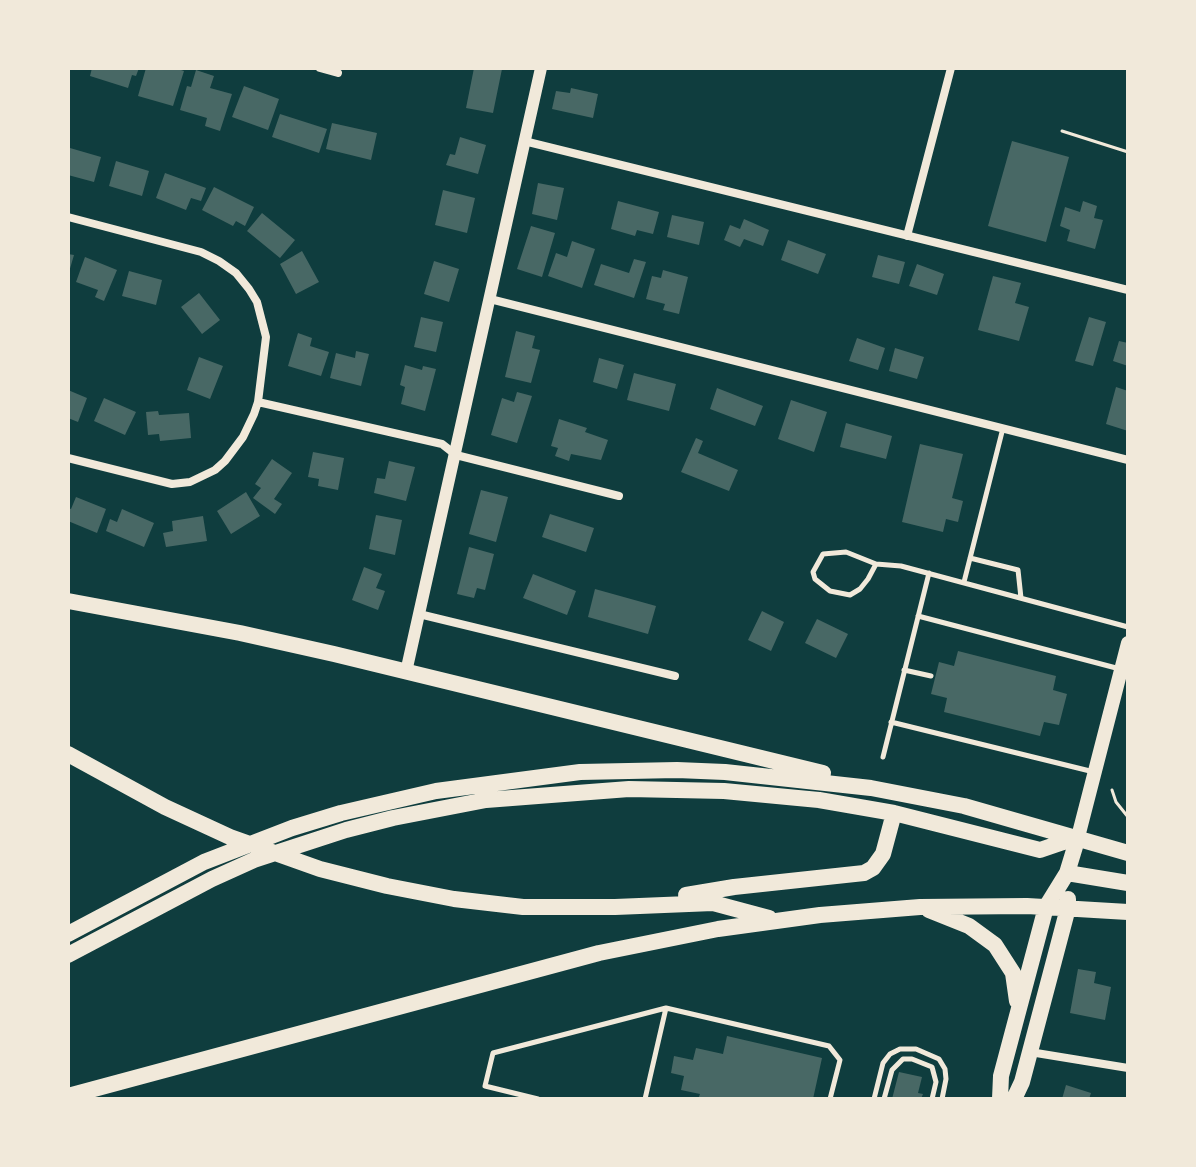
<!DOCTYPE html>
<style>
body{margin:0}
#map{position:relative;width:1196px;height:1167px;overflow:hidden;background:#0f3d3e;font-family:"Exo 2",sans-serif}
canvas{display:block}
.frame{position:absolute;inset:0;border:70px solid #f1e9da;pointer-events:none}
</style>
<div id="map">
<canvas width="1196" height="1167"></canvas>
<div class="frame"></div>
</div>
<script>
const ctx = document.querySelector('canvas').getContext('2d');
ctx.lineJoin = 'round';
function fill(path, color) { ctx.fillStyle = color; ctx.fill(path, 'evenodd'); }
const shape = rows => new Path2D(rows.map(r => 'M' + r).join(''));
function strokePath(path, color, width, dash) { ctx.strokeStyle = color; ctx.lineWidth = width; ctx.lineCap = dash ? 'butt' : 'round'; ctx.setLineDash(dash || []); ctx.stroke(path); }
fill(shape([
 [92,68,139,68,136,76,132,75,128,88,90,76],
 [146,68,175,68,184,71,173,106,138,96],
 [474,68,502,69,493,113,466,108],
 [196,70,214,76,210,88,232,94,220,131,205,126,207,118,180,110,187,86,191,87],
 [244,86,279,99,268,130,232,117],
 [571,88,598,94,593,118,552,109,556,91,570,93],
 [280,114,327,129,319,153,272,137],
 [332,123,377,133,371,160,326,149],
 [460,137,486,145,478,174,446,165,450,154,455,155],
 [1012,141,1069,157,1046,242,988,226],
 [70,148,101,157,94,182,68,175],
 [116,161,149,171,142,196,109,186],
 [165,173,206,188,201,201,191,198,186,210,156,198],
 [538,183,564,188,557,220,532,214],
 [214,187,254,207,245,226,236,221,233,226,202,210],
 [443,190,475,198,467,233,435,225],
 [618,201,659,212,653,234,637,230,635,236,611,229],
 [1083,201,1097,206,1094,218,1103,220,1095,249,1067,241,1070,230,1060,226,1065,207,1080,212],
 [262,213,295,240,280,258,247,231],
 [672,215,704,222,699,245,667,237],
 [744,219,769,230,763,246,744,239,740,247,724,240,730,225,740,229],
 [531,226,555,233,542,277,517,269],
 [788,240,826,254,818,274,781,260],
 [572,241,595,249,582,288,548,276,556,253,567,257],
 [302,251,319,282,296,294,280,264],
 [68,254,74,255,69,272,68,272],
 [878,255,905,262,899,284,872,277],
 [85,257,117,270,104,301,95,297,98,290,76,282],
 [634,259,646,262,634,298,594,285,601,264,629,273],
 [434,261,459,269,449,302,424,294],
 [917,264,944,274,937,295,909,286],
 [663,270,688,277,679,314,663,310,665,304,646,299,652,276,661,278],
 [129,271,162,280,156,305,122,296],
 [993,276,1021,283,1015,303,1029,307,1019,341,978,330],
 [199,293,220,320,202,334,181,307],
 [421,317,443,322,436,352,414,347],
 [1089,317,1106,322,1093,366,1075,361],
 [516,331,535,336,532,348,540,350,531,383,505,377],
 [298,333,312,338,310,346,329,352,321,376,288,366],
 [857,338,885,348,878,370,849,361],
 [1119,341,1128,343,1128,366,1113,361],
 [895,348,924,357,917,379,889,371],
 [356,351,369,354,361,386,330,378,336,353,355,358],
 [199,357,223,366,210,399,187,390],
 [599,358,624,365,617,389,593,382],
 [405,365,422,370,423,366,436,369,425,411,401,404,405,387,400,385],
 [634,373,676,384,669,411,627,400],
 [1116,387,1128,391,1128,431,1106,424],
 [717,388,763,406,755,426,710,409],
 [68,390,87,398,78,422,68,418],
 [517,392,532,396,517,443,491,435,502,398,514,402],
 [104,398,136,412,125,435,94,421],
 [791,400,827,412,814,452,778,439],
 [158,411,159,415,189,413,191,438,160,441,159,434,148,435,146,412],
 [559,419,587,428,585,432,608,440,601,460,571,454,569,461,555,456,558,448,551,446],
 [846,423,892,436,886,459,840,447],
 [696,438,703,441,698,453,738,470,729,491,681,472],
 [920,444,963,454,952,498,963,501,958,522,946,519,943,532,902,522],
 [313,452,344,458,338,490,318,486,319,479,308,477],
 [272,459,292,473,274,499,282,504,275,514,253,498,261,488,255,484],
 [389,461,415,467,406,501,374,493,377,478,385,479],
 [481,490,508,497,496,542,469,534],
 [246,492,260,516,231,534,217,511],
 [76,497,106,509,97,533,68,521,68,508,71,509],
 [122,509,154,523,144,547,106,531,110,519,117,522],
 [550,514,594,528,586,552,542,537],
 [376,515,402,520,395,555,369,549],
 [203,516,207,541,166,547,163,533,173,531,172,521],
 [469,547,494,554,485,590,477,588,474,598,457,594],
 [364,567,382,574,376,588,385,591,378,610,352,600],
 [533,574,576,591,567,615,523,598],
 [595,589,656,606,648,634,588,617],
 [762,611,784,622,771,651,748,640],
 [817,619,848,634,836,658,805,643],
 [958,651,1056,676,1053,690,1067,694,1059,725,1044,722,1040,736,944,712,947,698,931,694,939,662,954,666],
 [1078,969,1096,972,1094,983,1111,987,1105,1020,1070,1013],
 [727,1036,822,1058,813,1099,698,1099,700,1094,681,1090,684,1076,671,1073,674,1056,693,1060,696,1048,723,1054],
 [899,1072,922,1077,918,1093,923,1094,921,1099,892,1099],
 [1066,1085,1091,1093,1089,1099,1062,1099]
]), '#486865');
strokePath(shape([
 [1062,131,1128,152],
 [1112,790,1116,802,1128,817]
]), '#f1e9da', 3);
strokePath(shape([
 [970,558,1018,570,1021,598],
 [876,564,868,579,860,589,850,595,830,591,815,579,813,572,823,554,846,552,876,564,901,566,1128,627],
 [964,582,1003,428],
 [918,616,1120,669],
 [904,670,931,676],
 [891,722,1094,772],
 [883,757,929,573],
 [538,1099,485,1086,493,1053,666,1008,829,1046,840,1060,830,1099],
 [645,1099,666,1008],
 [874,1099,883,1063,890,1054,900,1049,916,1049,939,1059,945,1069,946,1079,942,1099],
 [884,1099,892,1070,903,1059,912,1059,932,1067,936,1082,932,1099]
]), '#f1e9da', 5);
strokePath(shape([
 [320,68,338,73],
 [524,141,1128,290],
 [68,217,201,252,219,261,236,273,249,289,257,302,266,337,258,402,254,414,243,437,225,461,215,470,190,482,172,484,68,458],
 [907,236,951,68],
 [490,299,1128,460],
 [258,402,442,444,456,455,619,496],
 [419,614,675,676],
 [1030,1052,1128,1068]
]), '#f1e9da', 8);
strokePath(shape([
 [406,672,541,68]
]), '#f1e9da', 12);
strokePath(shape([
 [1078,837,1128,643]
]), '#f1e9da', 14);
strokePath(shape([
 [68,601,240,633,334,654,823,773],
 [68,754,165,807,230,837,320,869,387,886,454,899,523,907,615,907,713,903,769,918],
 [1067,873,1128,883],
 [686,895,734,887,864,873,873,868,883,854,894,813],
 [929,910,969,926,995,945,1013,973,1017,1001],
 [68,934,204,862,292,828,341,813,436,791,580,772,677,770,725,772,871,788,964,806,1128,853],
 [68,955,212,879,254,860,346,830,393,818,486,800,629,789,724,791,819,800,894,813,1040,850,1078,837],
 [68,1096,599,953,718,929,820,915,920,907,1027,906,1128,912],
 [1000,1099,1001,1076,1046,907,1067,873,1078,837],
 [1014,1099,1022,1082,1068,908,1068,899]
]), '#f1e9da', 16);
</script>
